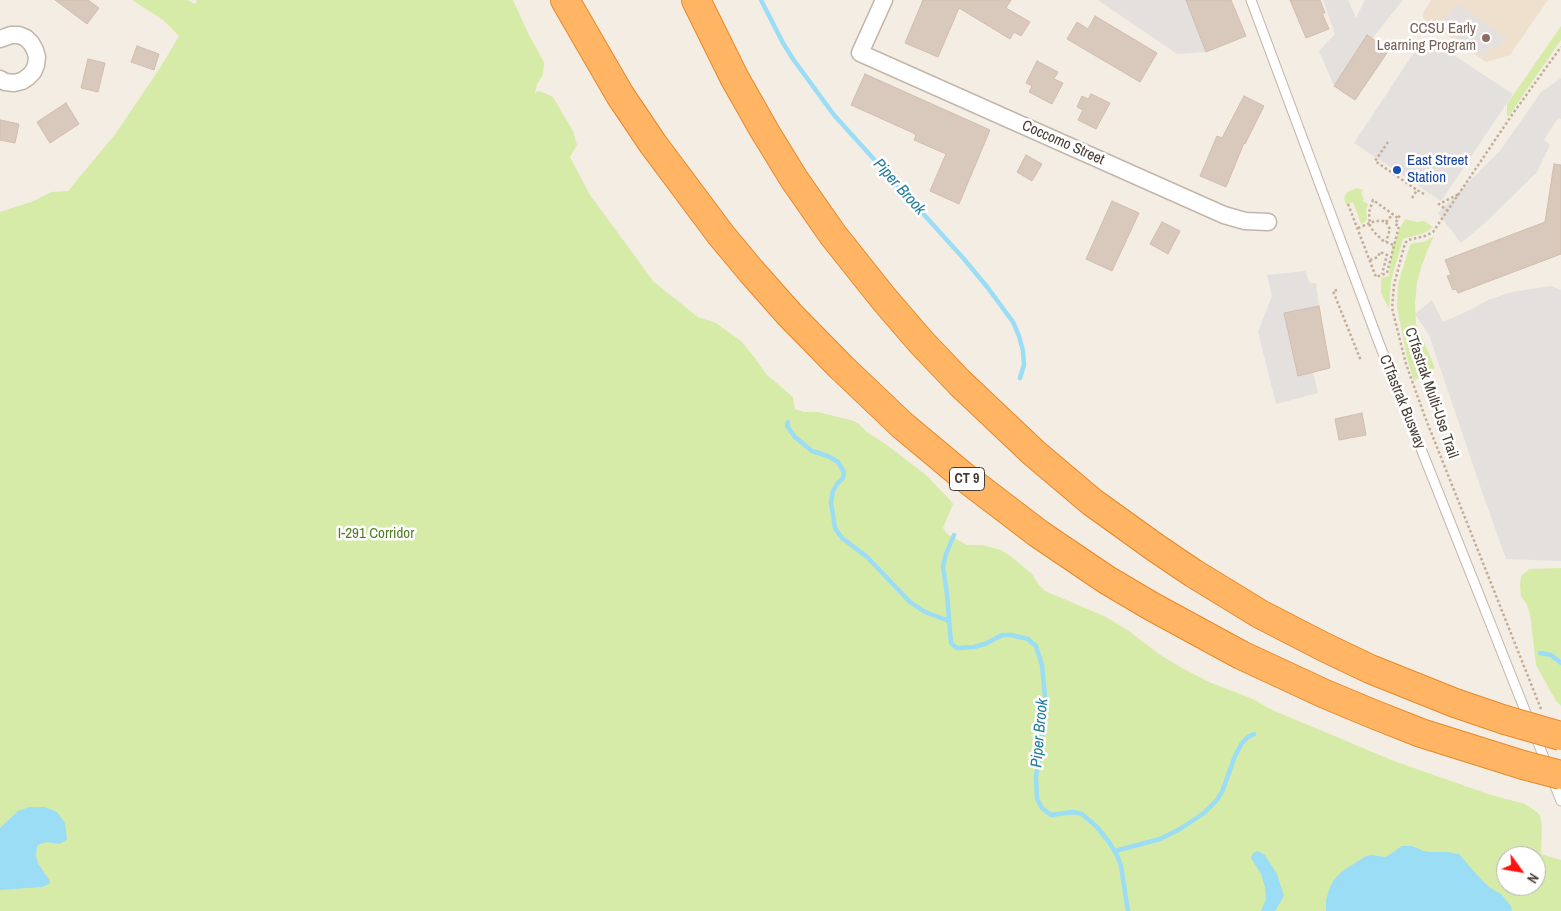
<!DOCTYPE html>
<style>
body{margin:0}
#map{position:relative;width:1561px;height:911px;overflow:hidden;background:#f3ede4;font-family:"Archivo Narrow",sans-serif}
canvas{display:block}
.north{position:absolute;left:1496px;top:846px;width:50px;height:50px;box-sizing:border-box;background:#fff;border:1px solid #b5b1ae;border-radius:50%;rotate:122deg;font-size:14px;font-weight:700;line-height:20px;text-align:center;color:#463c34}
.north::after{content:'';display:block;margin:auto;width:18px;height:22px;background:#ff1210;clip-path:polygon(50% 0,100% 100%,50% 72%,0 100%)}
</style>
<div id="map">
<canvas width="1561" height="911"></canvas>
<div class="north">N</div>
</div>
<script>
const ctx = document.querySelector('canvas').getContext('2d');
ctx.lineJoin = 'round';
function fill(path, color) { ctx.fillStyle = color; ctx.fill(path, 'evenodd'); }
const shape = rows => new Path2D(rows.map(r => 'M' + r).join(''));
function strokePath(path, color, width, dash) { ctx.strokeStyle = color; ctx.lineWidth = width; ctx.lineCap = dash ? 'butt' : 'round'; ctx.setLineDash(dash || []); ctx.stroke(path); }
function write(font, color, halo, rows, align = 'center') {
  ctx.font = font + ' "Archivo Narrow",sans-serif'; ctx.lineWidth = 5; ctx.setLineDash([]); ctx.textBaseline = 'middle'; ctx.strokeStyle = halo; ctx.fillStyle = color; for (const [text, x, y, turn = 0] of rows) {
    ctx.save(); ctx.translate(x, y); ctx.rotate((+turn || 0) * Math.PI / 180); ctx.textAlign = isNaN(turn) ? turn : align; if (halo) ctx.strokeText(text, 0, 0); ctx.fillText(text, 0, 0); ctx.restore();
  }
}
fill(shape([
 [1431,0,1548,0,1510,55,1486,62,1425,20,1423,17,1424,11]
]), '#eee0cd');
fill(shape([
 [132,0,187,0,195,4,197,0,513,0,529,35,544,62,543,75,537,84,535,94,538,91,542,92,553,97,573,131,577,145,570,157,590,195,654,282,698,317,716,323,741,341,755,358,766,374,793,397,795,409,804,412,818,412,854,421,859,424,867,432,887,445,926,475,951,501,953,504,943,528,947,534,967,545,982,545,1001,550,1013,558,1032,574,1039,585,1045,591,1104,616,1126,629,1159,654,1182,668,1209,682,1253,699,1270,709,1394,761,1488,794,1525,804,1537,812,1540,816,1542,827,1541,854,1561,860,1561,911,0,911,0,212,34,201,51,192,68,191,116,133,160,68,179,36,163,20],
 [1506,856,1536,856,1536,886,1506,886],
 [1561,26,1561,40,1508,117,1507,115,1507,104],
 [1357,188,1363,190,1361,193,1364,199,1363,201,1368,204,1366,210,1367,219,1365,222,1361,224,1353,202,1346,205,1344,198,1347,192],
 [1405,219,1417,222,1424,221,1433,227,1428,231,1424,233,1403,239,1391,281,1389,309,1381,293,1381,278,1389,276,1392,249,1401,226],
 [1434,236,1428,249,1422,265,1417,282,1415,303,1416,324,1435,368,1414,381,1408,362,1397,308,1398,284,1410,245,1413,243,1424,242],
 [1561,568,1561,706,1556,701,1536,665,1530,614,1527,605,1521,596,1520,586,1521,576,1529,569]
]), '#d7eba9');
fill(shape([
 [1098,0,1186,0,1206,52,1177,54],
 [1323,0,1348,0,1356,18,1365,0,1403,0,1334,86,1319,51,1335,34],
 [1459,4,1506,38,1498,49,1491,45,1484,57,1438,25],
 [1438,45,1513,94,1441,201,1354,143,1413,54,1420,48],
 [1561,78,1561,119,1558,118,1544,140,1550,145,1537,172,1485,223,1461,243,1438,213,1500,151,1541,92],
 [1305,271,1310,283,1316,283,1319,306,1285,313,1299,376,1313,372,1318,393,1276,404,1258,332,1272,296,1267,275],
 [1551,286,1561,290,1561,561,1506,559,1479,483,1429,335,1415,314,1432,300,1443,322,1472,309,1488,300,1512,292]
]), '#e4e0dd');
fill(shape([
 [29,807,45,807,57,812,65,823,67,839,65,841,59,844,47,842,38,845,37,847,36,856,39,865,50,881,49,884,42,887,0,890,0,828,18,811],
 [1402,846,1412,846,1424,851,1432,852,1448,852,1459,854,1478,876,1489,887,1501,894,1511,906,1512,911,1326,911,1326,900,1329,890,1333,881,1341,872,1366,856,1371,855,1386,857],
 [1258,851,1265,855,1277,874,1284,896,1275,911,1261,911,1266,899,1265,887,1261,874,1251,858,1253,853]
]), '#9bddf5');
strokePath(shape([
 [761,0,783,43,793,59,834,115,964,259,988,288,1013,322,1019,336,1023,351,1024,365,1020,378],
 [788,422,787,426,795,437,812,451,828,456,838,462,844,472,843,478,837,484,833,491,831,502,835,528,842,538,867,557,910,602,925,612,949,621],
 [954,535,946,554,943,566,947,594,951,643,957,648,974,647,985,644,1002,635,1011,635,1028,639,1036,646,1042,665,1045,697,1043,729,1036,777,1037,799,1042,808,1051,815,1073,812,1082,814,1097,827,1109,842,1117,855,1121,866,1128,911],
 [1540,653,1551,655,1561,663],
 [1115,851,1160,839,1180,829,1204,813,1216,801,1222,792,1235,756,1242,743,1248,737,1254,734]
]), '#9bddf5', 4.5);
const building = shape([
 [55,0,88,0,99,8,87,24,55,0],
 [923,0,1011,0,1006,8,1030,22,1021,36,1014,32,1010,39,959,8,938,57,905,43,923,0],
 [1186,0,1231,0,1246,36,1206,52,1186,0],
 [1290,0,1320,0,1325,13,1322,13,1329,29,1306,38,1290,0],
 [1095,16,1157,53,1140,82,1067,39,1077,22,1088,29,1095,16],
 [1367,35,1389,50,1355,100,1334,86,1367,35],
 [137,46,159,54,154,70,131,62,137,46],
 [88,59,105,63,98,92,81,88,88,59],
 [1037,61,1058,72,1054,79,1063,83,1052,104,1029,92,1032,86,1026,83,1037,61],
 [865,74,990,130,959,204,930,191,946,154,914,140,916,135,911,132,851,105,865,74],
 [1091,94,1110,103,1096,129,1078,120,1083,110,1077,107,1082,96,1088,99,1091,94],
 [1244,96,1264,106,1245,144,1244,143,1226,187,1200,176,1217,136,1222,138,1244,96],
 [66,103,79,124,50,143,37,122,66,103],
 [0,120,19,124,15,143,0,140,0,120],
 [1026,155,1042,164,1032,181,1017,172,1026,155],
 [1554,164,1561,165,1561,254,1458,293,1456,289,1453,290,1447,276,1451,275,1445,260,1545,222,1554,164],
 [1112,201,1139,213,1112,271,1086,259,1112,201],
 [1162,222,1180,231,1168,254,1150,244,1162,222],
 [1319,306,1330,368,1298,376,1284,313,1319,306],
 [1362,413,1366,435,1339,440,1335,419,1362,413]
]);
fill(building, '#d9c9bc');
strokePath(building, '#d1bdab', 1);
const service = shape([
 [1251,0,1379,343,1530,723],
 [1535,735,1561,801]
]);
const minor = shape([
 [884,0,860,53,1224,215,1245,221,1268,222],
 [0,39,11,35,19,35,26,38,31,43,35,50,37,57,36,65,33,72,28,77,22,81,14,83,5,82,0,79]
]);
const motorway = shape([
 [565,0,620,95,653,144,721,235,751,271,790,315,841,367,902,425,963,476,1039,534,1107,580,1151,606,1241,655,1325,694,1373,714,1421,733,1523,765],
 [696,0,734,77,764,130,794,179,833,235,884,299,921,342,960,383,1034,453,1092,502,1156,548,1193,573,1260,614,1324,647,1370,669,1455,703,1505,720]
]);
strokePath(service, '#c3b6a9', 11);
strokePath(minor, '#c3b6a9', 19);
strokePath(motorway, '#e98729', 30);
strokePath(shape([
 [1388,142,1375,161,1417,190],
 [1412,198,1417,190,1424,194],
 [1348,204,1376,277,1387,273,1399,226,1395,224,1400,215],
 [1448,211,1439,204,1459,194],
 [1386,222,1393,214],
 [1358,228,1375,221,1384,221,1386,222,1390,229,1386,242],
 [1393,245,1382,240,1374,232,1370,226,1369,212,1373,200,1398,218],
 [1370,260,1378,257,1380,252,1387,255,1382,274],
 [1337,290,1333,291,1361,361],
 [1541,709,1425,417,1406,364,1392,308,1394,285,1405,243,1408,240,1425,236,1433,232,1514,112,1561,47]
]), '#c2ad96', 2.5, [2.5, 2.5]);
strokePath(service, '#fff', 9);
strokePath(minor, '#fff', 16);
strokePath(motorway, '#ffb564', 28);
const motorwayBridge = shape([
 [1505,720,1561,736],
 [1523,765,1561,775]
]);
strokePath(motorwayBridge, '#e98729', 30, []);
strokePath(motorwayBridge, '#ffb564', 28);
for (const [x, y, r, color] of [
 [1486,38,5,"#8d6e63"],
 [1397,170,5,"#1a4fb4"]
]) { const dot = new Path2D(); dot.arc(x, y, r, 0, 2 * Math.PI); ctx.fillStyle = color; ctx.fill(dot); strokePath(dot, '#fff', 2); }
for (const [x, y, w] of [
 [967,479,35]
]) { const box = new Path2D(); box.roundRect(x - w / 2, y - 11.5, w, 23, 4); ctx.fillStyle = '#fff'; ctx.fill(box); strokePath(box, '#463c34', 1); }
write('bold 14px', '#463c34', null, [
 ["CT 9",967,479]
]);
write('15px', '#785e54', '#fff', [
 ["CCSU Early",1476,29],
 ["Learning Program",1476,46]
], 'right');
write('15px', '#463c34', '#fff', [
 ["Coccomo Street",1063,143,24],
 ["CTfastrak Multi-Use Trail",1431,393,71],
 ["CTfastrak Busway",1402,402,68]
]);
write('15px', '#164399', '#fff', [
 ["East Street",1407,161],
 ["Station",1407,178]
], 'left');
write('15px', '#517c23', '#fff', [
 ["I-291 Corridor",376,534]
]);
write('italic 16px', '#227da1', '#fff', [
 ["Piper Brook",899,187,48],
 ["Piper Brook",1040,733,-85]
]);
</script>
